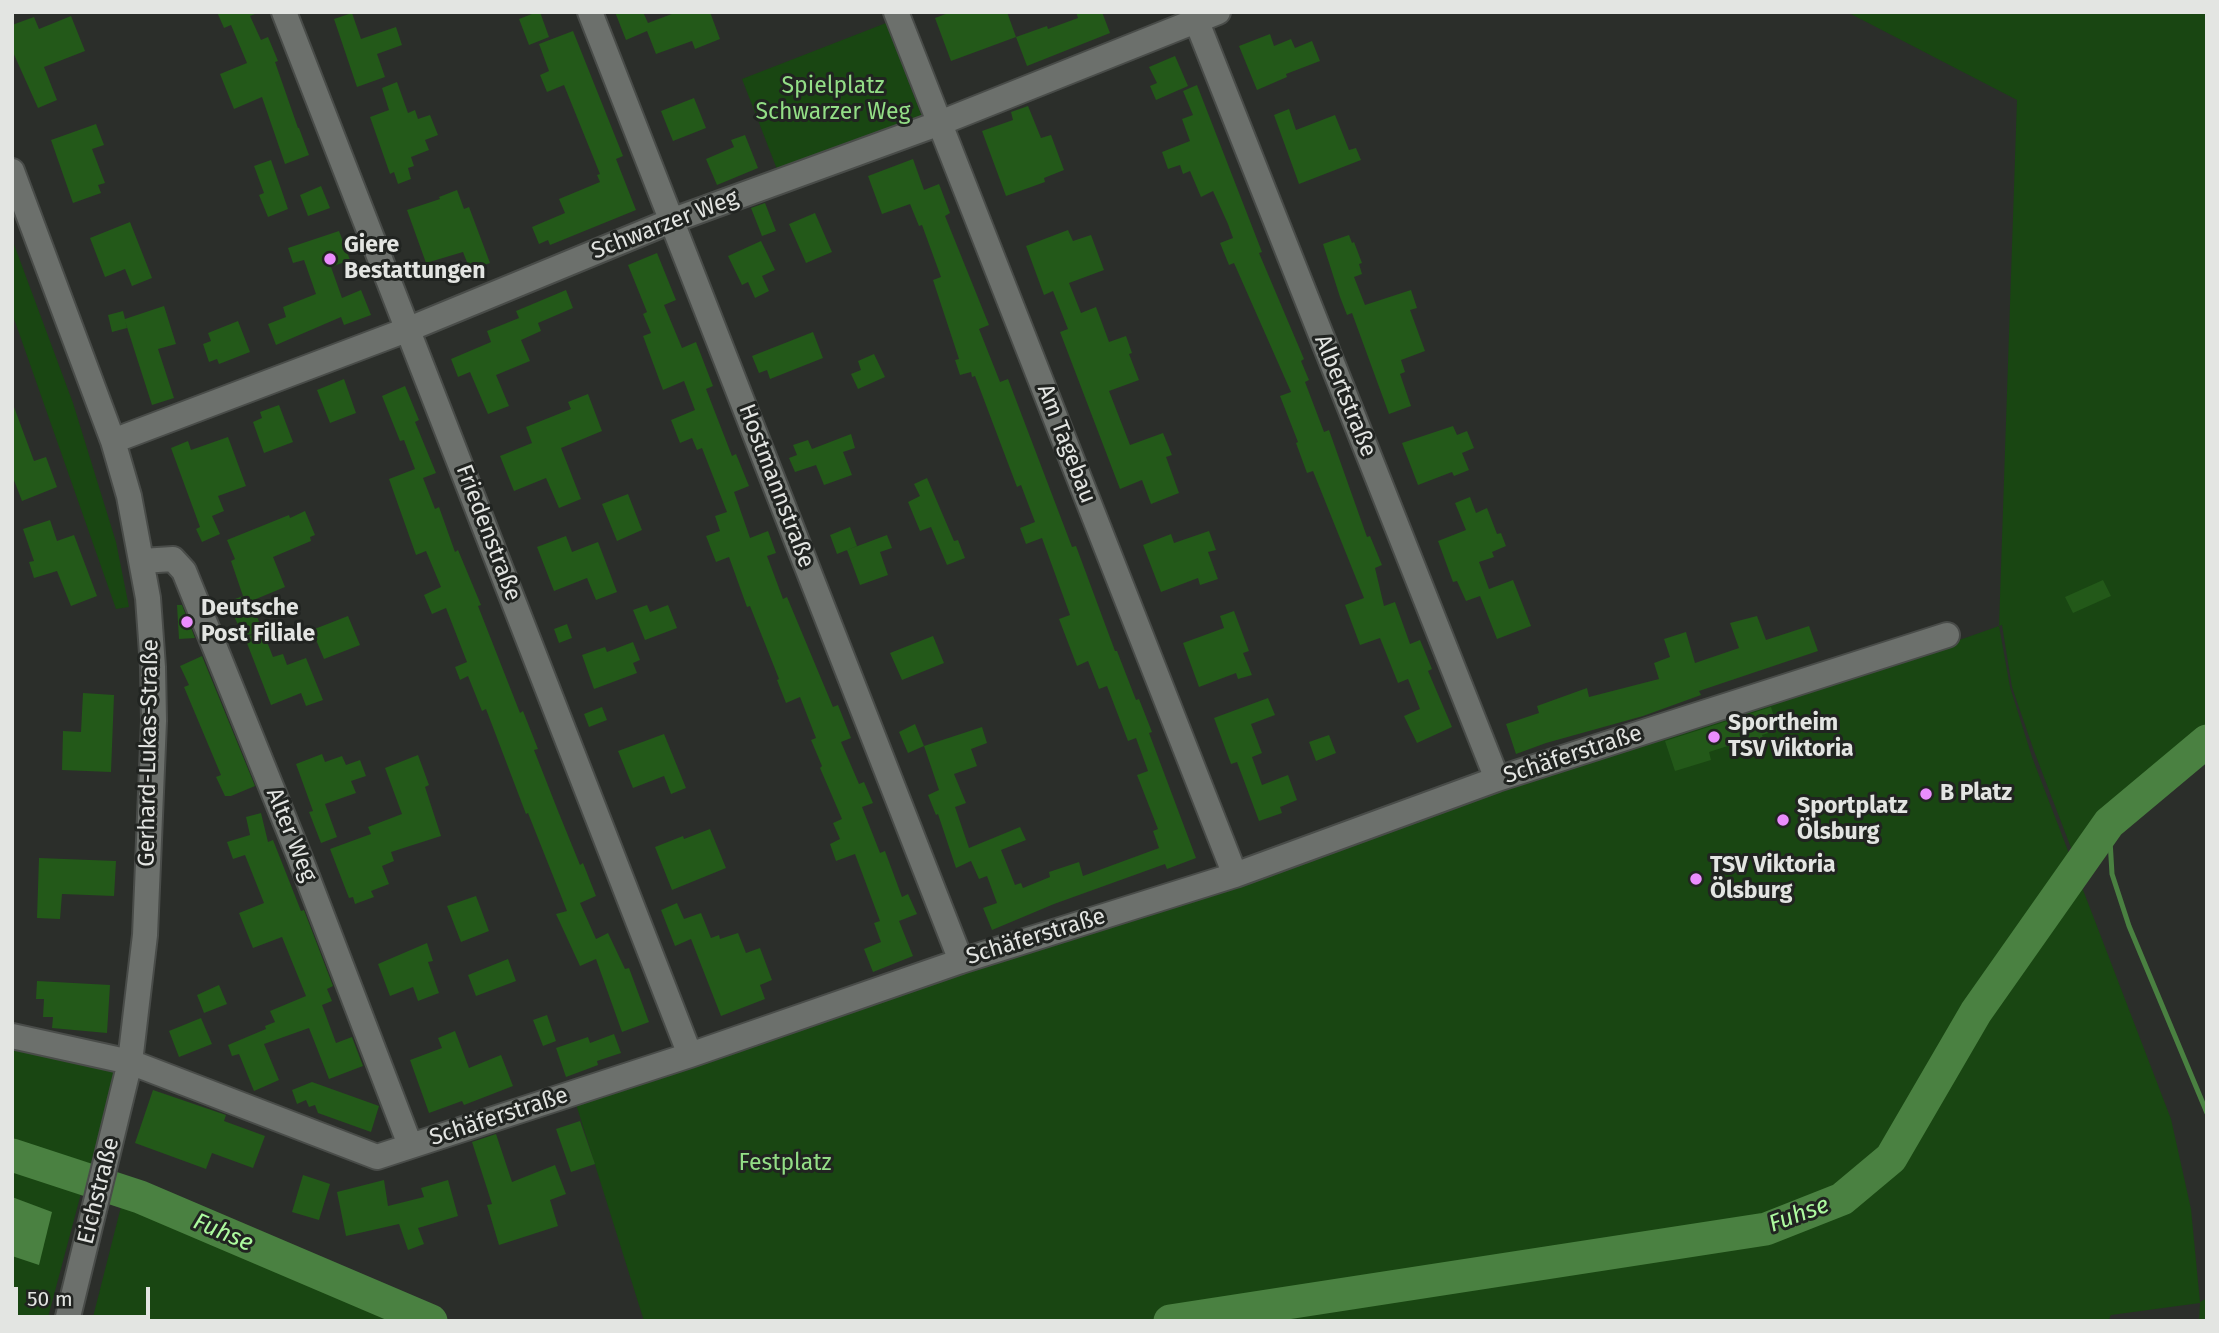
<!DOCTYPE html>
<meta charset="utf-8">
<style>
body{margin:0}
#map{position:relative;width:2219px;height:1333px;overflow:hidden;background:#2b2e2a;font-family:"Fira Sans",sans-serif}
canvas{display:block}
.frame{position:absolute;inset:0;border:14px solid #e3e5e2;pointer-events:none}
.scale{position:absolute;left:14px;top:1287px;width:136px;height:32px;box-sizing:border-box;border:4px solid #e3e5e2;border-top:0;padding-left:9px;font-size:21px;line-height:24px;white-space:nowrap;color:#e3e5e2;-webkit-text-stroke:5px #212421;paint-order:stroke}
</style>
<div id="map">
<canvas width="2219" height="1333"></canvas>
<div class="frame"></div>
<div class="scale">50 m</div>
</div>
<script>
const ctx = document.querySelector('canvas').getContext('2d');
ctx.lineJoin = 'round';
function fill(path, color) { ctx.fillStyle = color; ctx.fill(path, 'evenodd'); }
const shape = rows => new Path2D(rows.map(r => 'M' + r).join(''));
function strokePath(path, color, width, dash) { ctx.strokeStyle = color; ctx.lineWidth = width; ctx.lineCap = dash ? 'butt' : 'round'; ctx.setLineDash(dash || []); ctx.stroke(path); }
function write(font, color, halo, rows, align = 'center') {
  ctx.font = font + ' "Fira Sans",sans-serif'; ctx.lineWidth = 6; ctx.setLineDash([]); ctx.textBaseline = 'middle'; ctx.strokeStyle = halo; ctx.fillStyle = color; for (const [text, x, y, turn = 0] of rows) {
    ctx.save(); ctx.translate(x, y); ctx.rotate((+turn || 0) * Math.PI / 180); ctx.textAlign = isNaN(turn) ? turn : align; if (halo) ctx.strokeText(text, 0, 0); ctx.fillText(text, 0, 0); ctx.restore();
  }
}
fill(shape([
 [1847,12,2207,12,2207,724,2104,814,2073,853,2034,751,2012,687,2002,625,1999,626,2010,687,2032,757,2171,1119,2191,1209,2200,1302,2207,1298,2207,1321,2199,1321,2200,1303,2111,1315,2108,1321,644,1321,575,1101,1499,784,1948,644,1999,626,2017,100],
 [886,23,924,122,780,177,742,79],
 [12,239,73,403,116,542,129,607,116,609,12,313],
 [12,1046,117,1073,87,1177,12,1151],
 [12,1163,83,1186,47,1321,12,1321],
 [126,1187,218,1225,451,1321,92,1321]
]), '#194612');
fill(shape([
 [12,1197,52,1212,39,1265,12,1256]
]), '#4a8141');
strokePath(shape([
 [2109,823,2112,874,2129,926,2207,1113]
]), '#4a8141', 5);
strokePath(shape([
 [12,1155,140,1197,431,1321],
 [1170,1321,1766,1229,1842,1199,1891,1158,1976,1012,2109,823,2207,741]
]), '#4a8141', 33);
fill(shape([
 [217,12,260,12,250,16,261,40,268,37,278,61,275,62,298,128,299,128,309,155,285,164,262,97,234,109,220,74,247,63,231,25,224,28],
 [537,12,540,12,549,37,529,45,519,19],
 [615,12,643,12,648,23,677,12,710,12,720,39,695,49,692,41,656,54,647,31,626,40],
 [951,12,1007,12,1016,37,951,61,935,18],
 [1076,12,1102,12,1110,33,1027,66,1016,37,1047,26,1048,29,1078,18],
 [352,13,361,39,396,27,402,45,377,54,385,77,357,87,334,19],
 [71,16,85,51,44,67,57,100,38,108,12,50,12,25,34,17,39,29],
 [573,31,623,156,616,159,636,210,550,245,548,240,539,244,532,227,565,213,559,199,600,182,597,175,600,174,564,85,547,92,540,75,549,71,539,44],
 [1270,34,1274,46,1291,39,1295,48,1312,41,1320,61,1286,74,1287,77,1257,90,1239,46],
 [1175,56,1188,86,1156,100,1150,86,1157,83,1149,67],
 [397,82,408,113,415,110,418,119,430,115,438,135,425,140,429,150,411,157,414,166,408,168,411,179,398,184,394,172,390,174,370,117,389,110,382,88],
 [1197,85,1262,252,1259,253,1304,359,1301,361,1309,380,1305,382,1324,432,1329,430,1367,537,1370,536,1382,565,1375,568,1384,606,1395,602,1410,644,1420,640,1432,669,1428,671,1452,727,1417,743,1404,716,1420,709,1408,679,1398,683,1380,638,1360,645,1345,605,1364,598,1313,471,1307,473,1296,443,1298,442,1280,396,1291,392,1234,263,1229,265,1220,243,1233,238,1228,224,1213,191,1201,197,1190,171,1183,174,1180,165,1168,169,1162,152,1190,141,1182,119,1193,115,1183,91],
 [694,98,706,128,673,141,661,111],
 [1028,106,1041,138,1051,135,1064,170,1044,178,1045,182,1006,196,982,131,1013,120,1011,112],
 [1289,109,1296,130,1335,115,1349,150,1356,148,1361,160,1299,184,1274,115],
 [96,124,104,145,92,149,105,183,98,185,101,193,73,203,51,140],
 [745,135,758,168,717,185,706,159,734,147,731,140],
 [913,159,924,190,939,184,950,213,945,216,989,325,979,329,1000,382,1008,379,1072,547,1076,546,1115,651,1117,651,1136,700,1139,699,1152,732,1149,733,1196,858,1167,869,1165,864,1054,904,992,930,983,908,997,903,987,876,979,879,971,861,956,868,938,814,936,815,928,795,939,790,924,746,982,727,987,743,971,749,977,766,954,774,966,803,955,807,969,848,1020,827,1026,840,1001,850,1015,885,1021,883,1023,888,1050,877,1049,872,1079,862,1083,876,1159,848,1153,831,1158,829,1137,775,1148,771,1136,738,1128,741,1107,686,1099,689,1088,661,1077,666,1059,619,1070,615,1042,538,1026,544,1020,528,1035,522,1021,485,1017,487,975,376,972,377,971,372,960,375,955,360,959,359,933,280,941,277,922,225,919,226,910,204,882,214,868,176],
 [271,160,288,209,268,217,259,195,264,193,254,166],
 [321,186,330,208,308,216,300,195],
 [457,190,464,209,469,207,490,263,470,270,463,252,426,263,407,210,440,199,439,197],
 [765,203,776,231,762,236,751,208],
 [815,213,832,252,806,263,789,224],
 [130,222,152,278,132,286,125,269,105,277,90,238],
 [1068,230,1073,241,1091,235,1104,270,1069,283,1081,313,1096,307,1109,342,1126,336,1132,353,1129,354,1139,380,1109,391,1130,445,1163,433,1172,455,1166,457,1179,493,1151,504,1142,480,1120,489,1060,332,1068,329,1053,291,1044,295,1026,246],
 [339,231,350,260,331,267,342,298,361,290,371,315,344,325,341,317,276,345,268,324,286,317,283,307,316,294,304,260,293,263,288,248],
 [1349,235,1352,243,1354,242,1362,263,1359,264,1362,274,1354,277,1365,305,1411,290,1417,308,1410,310,1425,351,1401,360,1405,372,1400,374,1411,406,1389,414,1352,313,1347,315,1340,297,1323,244],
 [761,241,775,270,762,276,769,291,755,298,748,282,742,285,728,256],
 [657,253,676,300,664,305,682,348,696,342,713,386,706,389,732,456,736,454,749,486,734,492,750,538,768,531,776,553,767,556,783,599,787,597,833,707,838,705,851,738,841,742,859,784,864,782,873,803,862,807,880,853,885,851,902,897,908,894,917,914,899,921,913,956,873,972,864,949,881,942,874,923,880,921,855,854,836,861,830,844,840,839,833,823,842,819,820,768,822,766,811,740,816,738,800,697,786,703,777,680,779,679,750,606,747,607,729,557,716,562,706,536,720,531,715,516,727,512,702,448,697,450,692,438,680,443,671,420,695,410,684,381,663,390,643,336,651,333,643,314,647,312,628,265],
 [566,290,573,308,538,323,541,331,521,340,530,361,496,375,509,406,488,414,470,372,458,377,451,359,491,342,487,331,519,318,516,311],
 [164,306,176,344,158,349,174,398,152,405,125,321,127,328,112,332,108,315,123,311,125,319],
 [238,321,250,352,219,364,217,359,209,362,203,344,211,341,208,333],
 [813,332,823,358,770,379,767,370,759,373,752,356],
 [874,354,885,377,858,389,851,374,861,370,858,361],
 [344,379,356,413,330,423,317,390],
 [405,386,419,420,415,422,436,473,423,478,435,509,439,507,455,552,458,550,481,605,478,606,520,713,523,711,538,749,534,750,558,811,580,865,583,863,596,896,580,903,596,939,608,933,625,969,629,968,649,1022,622,1032,596,959,580,966,556,914,567,911,528,813,526,814,486,709,482,711,468,676,460,680,455,667,467,662,446,608,432,614,424,595,441,587,426,551,416,555,389,479,415,469,404,440,400,441,382,396],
 [588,394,602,431,561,448,581,499,559,508,546,478,514,491,500,456,532,443,526,427,571,409,568,402],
 [279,405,293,442,264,453,253,422,262,418,260,412],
 [14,407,34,461,46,457,57,487,22,501,12,475],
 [1453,426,1457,435,1467,431,1474,448,1462,453,1469,470,1454,476,1452,472,1418,485,1402,443],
 [851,434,855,448,843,452,852,475,824,485,816,465,795,472,789,458,797,455,793,445,808,440,812,449],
 [228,437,246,486,218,496,224,511,212,516,220,534,202,542,196,529,200,527,171,448,188,441,191,450],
 [927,478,954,541,958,540,965,558,947,565,931,527,920,531,908,502,920,496,914,484],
 [628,494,642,530,617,541,602,504],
 [1470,497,1476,513,1487,508,1497,534,1501,533,1506,546,1492,552,1494,557,1479,562,1489,589,1513,580,1531,626,1497,639,1480,596,1466,601,1457,581,1453,582,1438,541,1466,530,1455,503],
 [305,511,315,535,310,537,311,541,273,557,285,587,256,599,259,607,254,609,273,657,283,654,287,665,306,658,323,700,306,706,301,693,271,705,245,638,254,634,243,635,227,602,243,596,231,561,235,559,227,540,289,515,290,518],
 [50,520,57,541,74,535,97,596,71,606,57,571,34,578,29,562,34,561,23,529],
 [850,527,857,546,837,554,830,535],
 [1209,531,1216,550,1208,552,1218,579,1200,585,1198,578,1161,592,1143,545,1171,534,1174,543],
 [887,535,892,548,880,552,888,575,860,585,847,550],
 [566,536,572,552,598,542,617,592,596,600,587,578,554,591,537,547],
 [2103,580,2111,596,2073,613,2065,597],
 [177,605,182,605,195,638,179,639],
 [647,605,650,612,668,605,677,628,645,640,633,610],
 [1234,611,1249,651,1243,653,1252,675,1238,679,1236,673,1199,687,1183,643,1224,628,1220,616],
 [348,616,360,645,324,659,312,630],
 [1757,616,1766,640,1809,626,1818,651,1699,691,1701,695,1643,716,1546,743,1516,754,1506,724,1539,713,1537,706,1587,688,1589,697,1659,679,1654,663,1670,657,1664,639,1686,632,1695,663,1739,648,1730,623],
 [567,624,572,638,559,643,554,629],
 [933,636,944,663,902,680,890,653],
 [633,642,640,660,633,663,637,673,594,689,582,655,605,647,607,652],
 [202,656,255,786,231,796,225,796,216,777,221,775,184,687,189,685,180,666],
 [83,693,114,695,111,772,62,770,63,731,81,732],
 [1268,698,1275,715,1251,724,1262,753,1252,757,1262,785,1288,775,1297,800,1280,807,1282,813,1259,821,1237,762,1231,764,1214,718],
 [602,707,607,720,589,727,584,714],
 [1771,707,1778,730,1762,735,1765,743,1739,751,1737,743,1709,752,1711,760,1675,771,1665,741],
 [915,724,924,746,908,753,899,732],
 [664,734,686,788,671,794,664,776,633,788,618,751],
 [1329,735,1336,753,1316,761,1309,742],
 [322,754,325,762,342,756,346,765,360,760,366,776,351,781,356,793,325,804,337,837,321,843,309,812,313,811,296,764],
 [418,755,429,785,425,787,441,836,391,852,394,861,382,866,389,884,371,891,374,897,355,904,353,897,349,898,330,849,371,834,368,827,402,814,385,768],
 [261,813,268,842,273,840,301,911,304,910,333,986,327,989,332,1001,322,1005,336,1043,352,1037,363,1066,329,1079,309,1028,264,1044,279,1080,254,1091,239,1054,232,1056,228,1045,266,1029,265,1026,275,1022,270,1011,306,996,282,937,253,948,239,913,264,903,245,855,233,859,227,842,250,835,246,817],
 [710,829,726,868,672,890,655,847,683,836,684,839],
 [39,858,116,861,114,896,62,894,60,919,37,918],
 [476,896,489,931,461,942,447,906],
 [677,903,684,919,701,913,711,938,719,935,720,939,738,933,746,953,760,948,772,980,760,985,765,999,721,1016,691,939,675,946,661,910],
 [427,943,433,961,428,962,439,993,418,1001,413,987,390,996,378,964],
 [508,959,516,981,476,996,468,975],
 [37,981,110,985,107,1033,52,1028,53,1017,43,1017,44,999,36,999],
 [219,985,227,1004,204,1013,197,995],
 [547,1015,556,1041,543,1046,533,1020],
 [201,1018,212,1044,179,1057,169,1031],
 [455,1031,469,1068,501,1055,513,1086,464,1105,462,1101,429,1113,410,1060,442,1048,438,1038],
 [614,1034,621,1053,597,1061,598,1065,566,1077,556,1048,588,1037,590,1043],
 [312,1082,379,1106,371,1132,318,1113,315,1105,309,1107,306,1100,297,1104,292,1090],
 [153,1090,226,1115,224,1121,265,1136,253,1168,212,1153,206,1169,135,1143],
 [580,1121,595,1164,571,1172,556,1129],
 [496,1134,512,1182,555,1165,566,1194,550,1200,558,1226,499,1245,487,1205,492,1204,472,1142],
 [303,1175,330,1184,319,1220,292,1212],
 [384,1180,388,1206,424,1197,421,1188,448,1180,458,1216,418,1228,424,1244,408,1250,399,1224,346,1236,337,1192]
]), '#235919');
const minor = shape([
 [284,12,690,1055],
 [590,12,961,961],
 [896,12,1235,875],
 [1193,12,1497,779],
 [12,171,113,441,129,496,148,598,153,667,154,721,145,935,130,1062,67,1321],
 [113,441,409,329,671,221,940,123,1218,12],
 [142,561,173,559,184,571,300,858,410,1145],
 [12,1036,130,1062,377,1157,690,1055,961,961,1235,875,1497,779,1947,635]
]);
strokePath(minor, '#494c49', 28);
strokePath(minor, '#6c706c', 24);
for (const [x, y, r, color] of [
 [330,259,7,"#ea8dfd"],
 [187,622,7,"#ea8dfd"],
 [1714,737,7,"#ea8dfd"],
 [1926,794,7,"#ea8dfd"],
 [1783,820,7,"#ea8dfd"],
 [1696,879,7,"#ea8dfd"]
]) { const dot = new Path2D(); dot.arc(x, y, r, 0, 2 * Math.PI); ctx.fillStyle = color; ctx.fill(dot); strokePath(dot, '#212421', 2.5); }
write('23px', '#93de86', '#212421', [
 ["Spielplatz",833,87],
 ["Schwarzer Weg",833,113],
 ["Festplatz",785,1164]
]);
write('23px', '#e3e5e2', '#212421', [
 ["Schwarzer Weg",665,225,-21],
 ["Albertstraße",1345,396,68],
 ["Am Tagebau",1066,444,69],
 ["Hostmannstraße",776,486,69],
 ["Friedenstraße",488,533,69],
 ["Gerhard-Lukas-Straße",149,753,-89],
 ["Schäferstraße",1573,755,-18],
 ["Alter Weg",291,835,68],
 ["Schäferstraße",1036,937,-17],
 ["Schäferstraße",499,1117,-18],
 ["Eichstraße",99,1191,-76]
]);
write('bold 23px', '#e3e5e2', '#212421', [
 ["Giere",344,246],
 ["Bestattungen",344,272],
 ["Deutsche",201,609],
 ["Post Filiale",201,635],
 ["Sportheim",1728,724],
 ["TSV Viktoria",1728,750],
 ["B Platz",1940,794],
 ["Sportplatz",1797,807],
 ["Ölsburg",1797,833],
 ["TSV Viktoria",1710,866],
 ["Ölsburg",1710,892]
], 'left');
write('italic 24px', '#adfa9f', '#212421', [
 ["Fuhse",1799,1215,-20],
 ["Fuhse",223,1233,23]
]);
</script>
